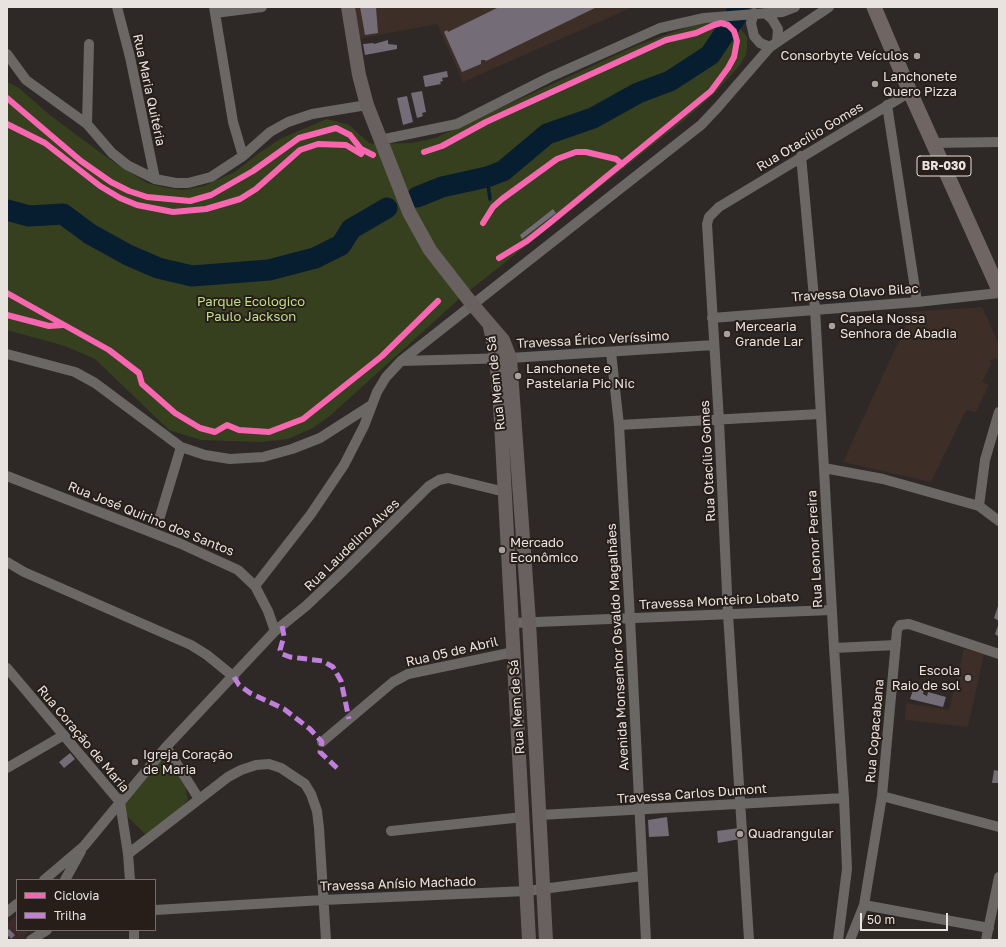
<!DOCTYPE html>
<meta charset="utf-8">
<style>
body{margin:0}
#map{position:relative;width:1006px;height:947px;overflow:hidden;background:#2e2926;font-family:"Golos Text",sans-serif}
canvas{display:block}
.frame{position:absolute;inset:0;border:8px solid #e9e3e0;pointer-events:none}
.legend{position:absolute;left:16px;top:879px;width:140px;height:52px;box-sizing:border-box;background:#271e19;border:1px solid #756d69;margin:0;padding:5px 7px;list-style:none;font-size:12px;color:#e9e3e0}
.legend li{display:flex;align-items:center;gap:8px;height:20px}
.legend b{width:20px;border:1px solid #756d69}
.scale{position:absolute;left:860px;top:913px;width:88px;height:18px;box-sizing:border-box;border:2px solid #e9e3e0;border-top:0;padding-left:5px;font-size:12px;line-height:14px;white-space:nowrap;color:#e9e3e0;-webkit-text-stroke:3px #271e19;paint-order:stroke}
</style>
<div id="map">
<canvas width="1006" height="947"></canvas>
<div class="frame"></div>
<ul class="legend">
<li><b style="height:5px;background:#f766af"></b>Ciclovia</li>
<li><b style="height:5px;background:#c07fdc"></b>Trilha</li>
</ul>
<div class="scale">50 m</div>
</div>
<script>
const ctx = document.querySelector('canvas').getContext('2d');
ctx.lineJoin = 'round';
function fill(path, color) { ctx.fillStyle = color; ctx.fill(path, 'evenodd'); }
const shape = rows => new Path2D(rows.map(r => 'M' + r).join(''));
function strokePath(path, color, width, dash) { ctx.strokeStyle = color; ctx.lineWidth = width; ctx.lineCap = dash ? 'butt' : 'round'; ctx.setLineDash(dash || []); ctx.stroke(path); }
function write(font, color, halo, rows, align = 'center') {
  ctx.font = font + ' "Golos Text",sans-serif'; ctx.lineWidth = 4; ctx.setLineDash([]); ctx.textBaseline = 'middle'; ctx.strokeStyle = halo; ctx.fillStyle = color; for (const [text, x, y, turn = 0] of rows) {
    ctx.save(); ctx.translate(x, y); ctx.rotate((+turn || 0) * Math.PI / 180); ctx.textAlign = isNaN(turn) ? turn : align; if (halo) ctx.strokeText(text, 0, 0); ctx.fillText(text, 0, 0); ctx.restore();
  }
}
fill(shape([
 [17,915,17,930,29,930,23,940,7,940,7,924]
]), '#3d2b2c');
fill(shape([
 [354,7,633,7,463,82,437,24,358,39],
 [982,307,999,344,999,358,989,360,991,365,982,382,989,385,976,412,966,410,931,482,843,462,912,312],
 [964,649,984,654,968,727,905,720,906,703,949,710]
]), '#3d2e27');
fill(shape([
 [721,19,738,25,747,37,747,47,746,55,739,66,714,94,683,121,459,299,332,414,313,428,288,439,260,442,201,440,169,430,95,359,65,346,7,330,7,82,19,88,51,116,109,159,147,183,167,188,183,190,204,186,235,172,259,153,282,138,327,119,349,125,369,143,376,144,413,143,435,138,638,45,696,24],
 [166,755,185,786,188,800,180,809,145,834,124,813,123,807]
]), '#36401f');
strokePath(shape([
 [487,177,490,199]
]), '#071d30', 3.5);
strokePath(shape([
 [417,197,442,187,487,177,503,171,547,134,593,118,638,93,670,81,710,55,735,18,738,7],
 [7,210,29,216,63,214,90,234,128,255,158,268,192,276,269,270,315,258,341,245,351,229,387,208]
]), '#071d30', 21);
fill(shape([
 [360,7,376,7,378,33,365,35],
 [499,7,597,7,486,61,485,60,481,60,481,64,462,72,444,32,447,30,448,32],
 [388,40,388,44,397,45,397,49,365,55,363,44,373,43,374,44],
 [447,71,448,77,442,78,443,81,440,82,441,84,425,87,423,76],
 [422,91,426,112,422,113,423,116,417,118,411,93],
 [407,96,413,122,403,125,397,98],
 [553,209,556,213,522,239,520,235],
 [999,603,999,621,994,618],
 [999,623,999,637,995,634],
 [914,687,924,690,923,694,927,696,928,692,946,697,943,707,910,699],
 [70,753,75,759,64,768,59,762],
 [994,770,999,771,999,783,992,783],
 [667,817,669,836,649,837,648,820],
 [739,828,740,839,718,843,717,831],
 [9,929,15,935,11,939,9,936,7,938,7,931]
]), '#746c76');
strokePath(shape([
 [117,7,130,57,155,179],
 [214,7,233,122,243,156],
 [215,13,262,7],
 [754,13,751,23,754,36,760,43,770,47],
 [765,13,772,19,778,29,777,42],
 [7,54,26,80,87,124,112,153,127,165,155,179,176,183,188,183,211,177,243,156,270,132,288,122,312,114,367,105],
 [887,105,917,302],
 [87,124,89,44],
 [380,140,457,124,550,77,660,28,704,18,782,12,795,7],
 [934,143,999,142],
 [801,156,815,309,834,648,844,798,847,869,838,940],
 [712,318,917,302,999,293],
 [611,352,619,425,630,618,646,940],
 [7,354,75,372,95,383,181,447,205,455,230,459,263,457,292,449,320,438,370,406],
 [401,361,510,358,714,345],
 [619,425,820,414],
 [824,468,883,479,979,506,999,521],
 [7,476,179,543,238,570,255,586,268,611,275,631],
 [979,506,985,460,999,412],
 [158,523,181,447],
 [7,562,24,572,191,645,207,655,234,677],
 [255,586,311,514,344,465,364,426,377,392,386,377,401,361,701,125,718,107,770,47,829,7],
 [512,623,831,610],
 [834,648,896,645],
 [7,668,120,802,128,854,130,880],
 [322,742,393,682,408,674,514,652],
 [166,747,199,799],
 [7,768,64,735],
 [882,796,999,827],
 [540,815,844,798],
 [391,831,523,817],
 [128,854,228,777,241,770,256,765,269,764,281,768,305,784,311,794,317,811,319,828,326,940],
 [44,880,84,846,166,747,275,631,306,606,343,571,429,486,439,480,448,478,505,492],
 [65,880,81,851],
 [864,905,989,928],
 [155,910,323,900,527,891,642,876],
 [7,912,17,904],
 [134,930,134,940],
 [31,940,47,930],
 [749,940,728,614,719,421,707,224,709,217,719,207,910,92],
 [850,940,864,905,882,796,897,630,900,625,909,624,999,654],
 [986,940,999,877]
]), '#6a6765', 10);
strokePath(shape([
 [348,7,359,75,367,105,409,212,430,250,472,304,503,340,510,358,529,622,546,940],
 [490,327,496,358,500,404,529,940]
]), '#69615f', 14);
strokePath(shape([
 [874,7,910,92,999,290]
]), '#6f6563', 15);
strokePath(shape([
 [282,626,284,636,280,650,282,654,290,657,323,661,333,667,341,681,349,719],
 [234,677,239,685,250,693,284,709,310,729,322,742,320,752,337,768]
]), '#c07fdc', 5, [10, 5]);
strokePath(shape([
 [7,98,81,161,111,182,129,191,147,197,190,201,211,195,253,171,299,138,336,128,350,135,361,149,373,155],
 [7,124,45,143,100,186,120,198,137,205,173,212,206,209,240,199,256,189,300,150,318,144,346,145,361,154],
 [424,152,442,146,486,122,666,40,696,33,714,25,721,23,728,25,734,31,737,41,734,57,728,68,711,91,546,226,527,241,499,258],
 [483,223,493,207,502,199,557,159,576,152,586,152,616,159,622,164],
 [7,293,109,350,139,373,142,384,175,413,200,428,215,432,227,425,239,430,269,432,303,419,382,356,438,301],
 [7,315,49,326,63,325]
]), '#f766af', 6);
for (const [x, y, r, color] of [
 [917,56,4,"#a8a29f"],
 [875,84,4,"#a8a29f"],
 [832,326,4,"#a8a29f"],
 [727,334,4,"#a8a29f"],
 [518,376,4,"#a8a29f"],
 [502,550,4,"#a8a29f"],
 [968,678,4,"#a8a29f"],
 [135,762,4,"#a8a29f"],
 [740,834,4,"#a8a29f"]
]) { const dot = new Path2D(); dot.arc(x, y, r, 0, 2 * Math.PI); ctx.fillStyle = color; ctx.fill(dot); strokePath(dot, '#271e19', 1.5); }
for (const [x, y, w] of [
 [944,166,54]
]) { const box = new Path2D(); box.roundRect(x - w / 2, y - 10, w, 20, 3); ctx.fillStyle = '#271e19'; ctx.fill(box); strokePath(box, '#e9e3e0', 1); }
write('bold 12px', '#e9e3e0', null, [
 ["BR-030",944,166]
]);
write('13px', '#e9e3e0', '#271e19', [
 ["Consorbyte Veículos",909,56,"right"],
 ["Lanchonete",883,77],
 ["Quero Pizza",883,92],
 ["Capela Nossa",840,319],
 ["Senhora de Abadia",840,334],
 ["Mercearia",735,327],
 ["Grande Lar",735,342],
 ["Lanchonete e",526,369],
 ["Pastelaria Pic Nic",526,384],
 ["Mercado",510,543],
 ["Econômico",510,558],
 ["Escola",960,671,"right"],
 ["Raio de sol",960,686,"right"],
 ["Igreja Coração",143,755],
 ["de Maria",143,770],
 ["Quadrangular",748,834]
], 'left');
write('13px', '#e9e3e0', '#271e19', [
 ["Rua Maria Quitéria",149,90,78],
 ["Rua Otacílio Gomes",810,137,-31],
 ["Travessa Olavo Bilac",855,293,-4],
 ["Travessa Érico Veríssimo",593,340,-3],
 ["Rua Mem de Sá",496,383,-96],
 ["Rua Otacílio Gomes",708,461,-93],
 ["Rua José Quirino dos Santos",151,519,22],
 ["Rua Laudelino Alves",352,545,-44],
 ["Rua Leonor Pereira",815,549,-93],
 ["Travessa Monteiro Lobato",719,601,-3],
 ["Avenida Monsenhor Osvaldo Magalhães",618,647,-93],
 ["Rua 05 de Abril",452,652,-13],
 ["Rua Mem de Sá",517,707,-94],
 ["Rua Copacabana",875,731,-85],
 ["Rua Coração de Maria",83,739,50],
 ["Travessa Carlos Dumont",692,794,-4],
 ["Travessa Anísio Machado",398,884,-2]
]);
write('13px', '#c0df8b', '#271e19', [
 ["Parque Ecologico",251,302],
 ["Paulo Jackson",251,317]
]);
</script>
